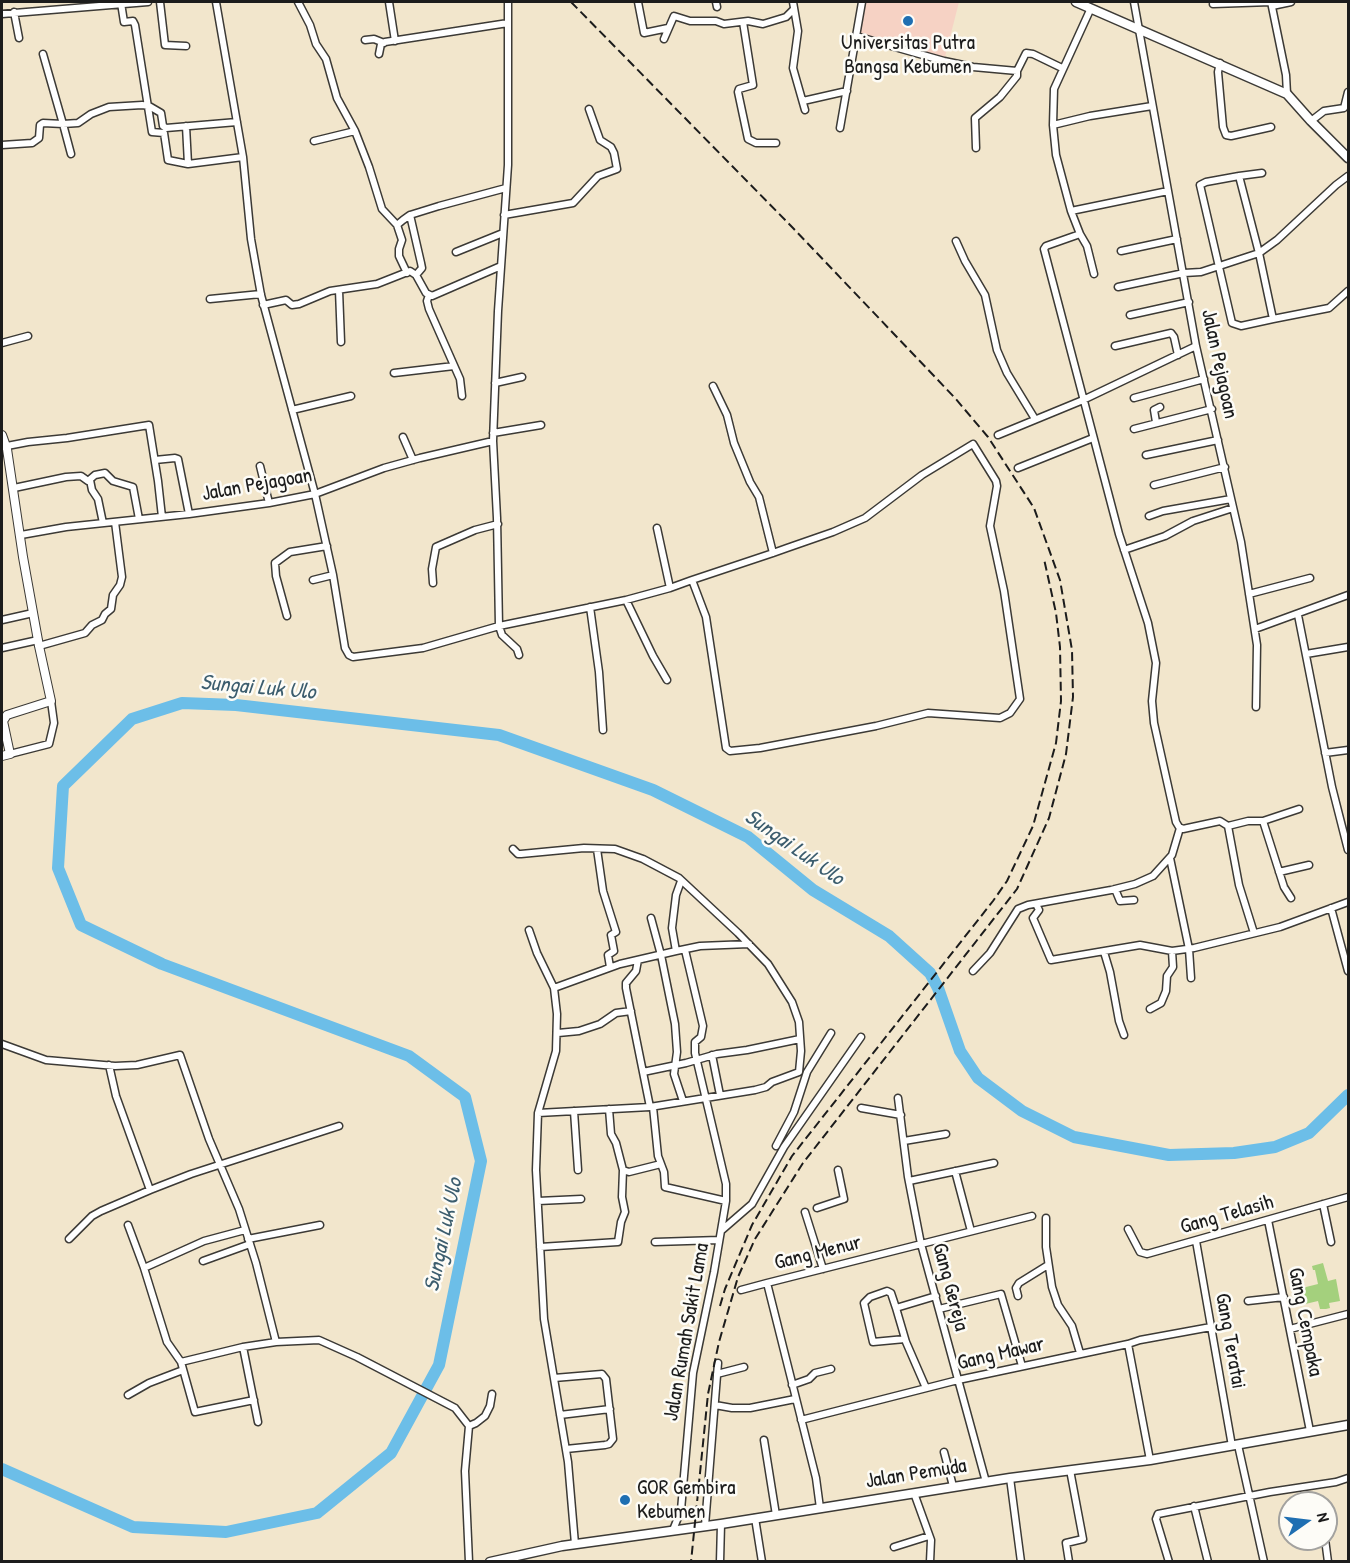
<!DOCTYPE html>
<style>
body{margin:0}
#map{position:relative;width:1350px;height:1563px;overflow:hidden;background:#f2e6cc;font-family:"Patrick Hand",sans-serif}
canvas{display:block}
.frame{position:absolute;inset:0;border:3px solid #1c1c1c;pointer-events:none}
.north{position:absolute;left:1278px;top:1491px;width:60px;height:60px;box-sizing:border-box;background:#fdfcf7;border:2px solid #a3a29f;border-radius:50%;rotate:76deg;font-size:16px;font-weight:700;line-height:24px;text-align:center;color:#1c1c1c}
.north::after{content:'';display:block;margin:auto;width:21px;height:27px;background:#1f6fb2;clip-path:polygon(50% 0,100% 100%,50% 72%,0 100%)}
</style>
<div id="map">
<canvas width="1350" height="1563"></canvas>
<div class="frame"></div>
<div class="north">N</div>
</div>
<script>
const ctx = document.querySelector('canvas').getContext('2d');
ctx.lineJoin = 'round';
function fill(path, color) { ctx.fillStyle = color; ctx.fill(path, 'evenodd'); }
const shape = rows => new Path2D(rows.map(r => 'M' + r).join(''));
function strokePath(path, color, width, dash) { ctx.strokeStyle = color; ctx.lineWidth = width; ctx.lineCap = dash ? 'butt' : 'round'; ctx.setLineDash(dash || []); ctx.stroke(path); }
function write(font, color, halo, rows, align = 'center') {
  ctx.font = font + ' "Patrick Hand",sans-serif'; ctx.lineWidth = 5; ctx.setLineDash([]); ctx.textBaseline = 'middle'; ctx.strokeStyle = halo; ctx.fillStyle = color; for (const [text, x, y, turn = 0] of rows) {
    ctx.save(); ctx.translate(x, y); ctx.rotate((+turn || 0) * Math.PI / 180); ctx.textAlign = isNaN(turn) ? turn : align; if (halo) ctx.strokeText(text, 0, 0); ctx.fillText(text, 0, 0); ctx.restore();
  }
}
fill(shape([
 [864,2,959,2,944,61,858,40]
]), '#f6d2c4');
fill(shape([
 [1323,1263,1328,1281,1336,1279,1340,1301,1329,1303,1330,1308,1326,1309,1320,1309,1318,1301,1301,1305,1302,1288,1318,1284,1315,1270,1313,1270,1312,1266]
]), '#a4d07d');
strokePath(shape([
 [2,1469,133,1527,226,1532,317,1513,391,1453,439,1365,481,1161,465,1097,409,1056,162,964,81,925,58,868,63,786,132,719,182,703,236,705,499,735,653,790,748,837,813,890,889,936,930,973,938,988,960,1051,978,1078,1022,1111,1074,1137,1169,1155,1234,1153,1275,1147,1309,1133,1348,1095]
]), '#6cbee8', 12);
const minor = shape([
 [160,2,165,45,186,46],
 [216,2,243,157,251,239,261,295,315,494,333,575,345,648,349,655,353,657,423,648,499,626,626,600,670,588,692,580,773,553,787,548,833,532,865,518,922,475,973,444,996,481,997,486,990,526,1004,591,1020,699,1010,713,1000,718,928,713,876,726,760,748,730,751,726,748,706,617,692,580],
 [298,2,310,25,316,44,326,59,337,98,355,131],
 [389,2,395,41],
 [508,2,508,165,498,311,493,441,497,518,499,626,502,635,517,649,519,655],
 [638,2,644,33,668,28],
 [716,2,717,7],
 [793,2,798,31,793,68,805,110],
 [1134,2,1196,346,1241,542,1257,645,1256,707],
 [121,3,124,22,133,21,135,25,152,132,164,133,168,160,188,164],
 [1213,4,1271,2,1286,75,1287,94],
 [1272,6,1291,2],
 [1091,8,1054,89,1053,125,1056,155,1071,211,1080,234,1046,246,1044,249,1119,534,1148,623,1156,663,1152,701,1154,723,1176,822,1179,827,1183,829,1220,821,1228,826,1239,885,1254,933],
 [14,12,19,38],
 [2,14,148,2],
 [743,22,753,85,739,89,738,92,748,139,756,143,776,143],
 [856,36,944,61,973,67,1017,71,1017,76,1000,97,975,118,976,148],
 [664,39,674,16,690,21,716,21,724,24,748,21,763,24,786,17,794,9],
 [365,40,374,39,384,43],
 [43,54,63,124,78,123,91,114,109,107,142,105,149,106,161,113,163,126,166,128,237,122],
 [379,54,381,44,385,42,508,23],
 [1220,63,1218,72,1223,127,1226,135,1231,136,1271,127],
 [1017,71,1026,53,1033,54,1062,68],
 [803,101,847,91],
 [1311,121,1324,111,1344,108,1348,92],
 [1053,125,1090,116,1152,106],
 [186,126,188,164,243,157],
 [840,128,862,2],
 [314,141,355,131,369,167,382,209,397,225],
 [2,145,32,143,39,138,40,125,43,123,63,124,71,154],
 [1239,176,1259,253,1273,319,1241,326,1232,323,1200,185,1206,182,1239,176,1262,173],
 [1071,211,1168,191],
 [410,215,421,263,422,268,416,275],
 [504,215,573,203,598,176,617,169,614,153,611,147,600,140,589,109],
 [1080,234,1087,246,1094,274],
 [956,241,965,261,985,295,997,350,1007,373,1035,419],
 [1121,251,1177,239],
 [456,252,503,233],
 [407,273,399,256,399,249,402,240,397,225,403,220,410,215,439,206,506,188],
 [1118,287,1184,273,1201,272,1259,253,1277,240,1336,185,1348,176],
 [339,290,341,342],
 [429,295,427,301,429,309,460,379,462,396],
 [210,299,261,294],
 [263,305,286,300,292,305,299,304,330,291,377,284,410,271,416,275,426,293,432,296,501,266],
 [1130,315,1189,302],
 [1273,319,1329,308,1348,291],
 [2,343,28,336],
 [1115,346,1171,333,1174,337,1178,355],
 [394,373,454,366],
 [495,383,522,377],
 [713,386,727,415,734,443,750,482,759,497,773,553],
 [1134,398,1204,379],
 [292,410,351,396],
 [1156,422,1154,410,1160,407],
 [1134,429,1212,409],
 [493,433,541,425],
 [998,435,1083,400,1196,346],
 [403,437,413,460],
 [7,446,28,442,67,438,149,425,158,481,162,517],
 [1146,455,1218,440],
 [155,460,175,458,178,459,189,514],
 [260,466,269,503],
 [1018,468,1093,438],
 [90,480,92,490,98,499,103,523],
 [1154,485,1225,467],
 [14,488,66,477,81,476,88,481,95,475,105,473,113,481,133,487,139,519],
 [1149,516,1163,511,1231,499],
 [657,528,670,588],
 [21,535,66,527,189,514,269,503,315,494,384,468,420,458,493,441],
 [1124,550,1165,536,1193,521,1233,508],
 [313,580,333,575],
 [433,583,432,569,436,547,475,530,498,524],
 [1249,594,1310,578],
 [626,600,653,656,667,680],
 [590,607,599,672,603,730],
 [1298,615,1332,787,1348,850],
 [287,616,276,576,275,563,290,552,327,546],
 [2,620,33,613],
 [1255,629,1348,595],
 [39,646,85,633,92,625,102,620,105,614,111,609,113,595,120,585,122,577,115,522],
 [2,648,38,640],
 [1306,654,1348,647],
 [1325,753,1348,750],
 [10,754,49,744,54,723,51,701],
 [1263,821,1299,809],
 [1228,826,1248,821,1263,821,1284,887,1291,898],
 [513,849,518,854,521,854,584,848,615,849,643,859,679,878,738,933,768,964,792,1002,799,1022,801,1051,799,1072,772,1082,766,1087,755,1090,650,1107,538,1113],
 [597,849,603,891,616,932,611,935,614,951,608,955,610,967],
 [1170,858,1189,949,1191,978],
 [1279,872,1309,865],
 [1115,889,1120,901,1134,900],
 [1036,904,1039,910,1033,918,1051,960,1140,945,1172,951,1194,948,1280,927,1348,902],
 [1331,908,1348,971],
 [651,918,661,955,675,1024,677,1052,674,1074,683,1101],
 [529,930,537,953,554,988,557,1014,556,1051,538,1113,536,1170,544,1319,568,1462,575,1544],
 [685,950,703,1026,701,1037,695,1042,695,1053,726,1184,726,1201],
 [676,951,672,928,676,895,681,881],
 [1104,952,1110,972,1119,1021,1124,1035],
 [638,960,636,971,626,983,626,988,650,1107],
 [973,971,990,953,1018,909,1028,905,1111,890,1135,884,1153,876,1172,855,1180,828],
 [554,988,620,964,676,951,700,946,749,944],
 [1150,1009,1161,1003,1166,991,1167,976,1173,967,1172,951],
 [558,1033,579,1031,600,1024,616,1013,631,1011],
 [2,1044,46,1060,115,1066,137,1065,180,1055,209,1139,239,1209,256,1263,276,1342],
 [712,1055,720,1095],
 [109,1065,116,1096,150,1190],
 [643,1072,686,1063,717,1054,747,1050,800,1039],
 [898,1098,908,1177,921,1244,986,1482],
 [653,1107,658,1156,664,1172,665,1187,726,1201,714,1272,693,1373,681,1510,673,1530],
 [861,1108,901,1115],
 [609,1109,611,1134,616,1143,623,1170,629,1172,661,1164],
 [574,1111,578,1170],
 [904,1141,946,1134],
 [776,1146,794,1112,807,1072,831,1033],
 [955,1171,971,1231],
 [909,1181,994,1163],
 [538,1201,581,1199],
 [1323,1204,1331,1242],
 [817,1208,844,1199,838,1170],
 [805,1212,823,1269],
 [1046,1218,1046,1247,1052,1287,1058,1305,1072,1326,1080,1353],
 [1268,1220,1310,1431],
 [128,1225,144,1268,204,1241,245,1230],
 [1128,1229,1140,1252,1147,1254,1348,1197],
 [722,1230,752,1204,784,1147,861,1037],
 [69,1239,92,1216,101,1211,150,1190,191,1174,339,1126],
 [248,1239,320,1225],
 [1196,1241,1232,1446],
 [655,1242,719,1240],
 [540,1247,618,1242,621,1222,625,1212,622,1197,623,1170],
 [203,1261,250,1244],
 [144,1268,167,1342,181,1362,195,1412,254,1400],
 [741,1290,767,1283],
 [1018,1296,1016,1288,1019,1283,1048,1265],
 [1248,1301,1284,1297],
 [896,1308,891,1293,887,1291,870,1297,864,1303,873,1342,905,1339],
 [939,1309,1001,1294,1022,1366],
 [1290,1329,1348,1314],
 [1128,1344,1150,1460],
 [243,1347,258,1422],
 [181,1362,243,1347,276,1342,319,1340,357,1357,455,1408,469,1426,465,1471,469,1562],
 [717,1374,744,1367],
 [554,1378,602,1374,606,1379,613,1439,609,1444,605,1445,566,1449],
 [792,1385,809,1379,815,1373,831,1369],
 [926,1388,906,1342,896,1308,936,1296],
 [128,1395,149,1383,183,1370],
 [715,1405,732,1408,750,1408,795,1399],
 [560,1415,610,1409],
 [801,1420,958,1380,1128,1344,1140,1340,1211,1327],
 [469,1426,476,1423,485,1416,490,1406,492,1394],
 [764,1440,776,1515],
 [1238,1445,1264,1562],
 [944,1452,953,1486],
 [1010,1478,1021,1562],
 [914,1493,931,1540,930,1562],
 [1194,1506,1208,1562],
 [820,1508,816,1478,767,1283,1032,1216],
 [755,1518,762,1562],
 [705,1526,718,1363],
 [1325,1539,1328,1562],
 [894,1547,929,1536],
 [720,1562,721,1524],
 [1069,1562,1066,1543,1083,1539,1070,1470],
 [1169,1562,1156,1519,1158,1514,1270,1492,1336,1482,1348,1478]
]);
const tertiary = shape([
 [2,435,7,449,23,557,39,646,51,701,7,715,3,721,10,754,2,756]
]);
const secondary = shape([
 [1076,2,1287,94,1311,121,1348,158],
 [490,1562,562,1546,721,1524,1010,1478,1150,1460,1348,1425]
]);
strokePath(minor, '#3c3a36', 9);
strokePath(tertiary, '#3c3a36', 10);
strokePath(secondary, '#3c3a36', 11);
strokePath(minor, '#fff', 6);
strokePath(tertiary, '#fff', 8);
strokePath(secondary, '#fff', 8);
strokePath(shape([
 [571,2,793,228,955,398,988,437,1034,508,1060,580,1072,650,1073,697,1066,754,1049,818,1017,889,803,1163,755,1239,738,1277,719,1342,708,1394,691,1562],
 [720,1306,725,1289,752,1225,792,1156,993,901,1007,881,1033,826,1056,743,1061,701,1060,647,1056,613,1044,559]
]), '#1c1c1c', 2, [9, 4.5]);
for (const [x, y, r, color] of [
 [908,21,6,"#1f6fb2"],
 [625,1500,6,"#1f6fb2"]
]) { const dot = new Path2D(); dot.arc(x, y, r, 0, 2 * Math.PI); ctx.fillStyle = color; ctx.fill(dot); strokePath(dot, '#fdfcf7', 2); }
write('21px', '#1c1c1c', '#fdfcf7', [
 ["Universitas Putra",908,43],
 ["Bangsa Kebumen",908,67],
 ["GOR Gembira",637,1488,"left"],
 ["Kebumen",637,1512,"left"]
]);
write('21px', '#1c1c1c', '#fdfcf7', [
 ["Jalan Pejagoan",1219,364,78],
 ["Jalan Pejagoan",257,485,-10],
 ["Gang Telasih",1227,1215,-16],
 ["Gang Menur",818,1253,-14],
 ["Gang Gereja",950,1287,75],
 ["Gang Cempaka",1305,1322,79],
 ["Jalan Rumah Sakit Lama",687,1332,-80],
 ["Gang Teratai",1230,1341,80],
 ["Gang Mawar",1001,1354,-13],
 ["Jalan Pemuda",916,1474,-9]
]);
write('italic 22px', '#3c5d6e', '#fdfcf7', [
 ["Sungai Luk Ulo",258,688,5],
 ["Sungai Luk Ulo",794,848,35],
 ["Sungai Luk Ulo",444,1235,-78]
]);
</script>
